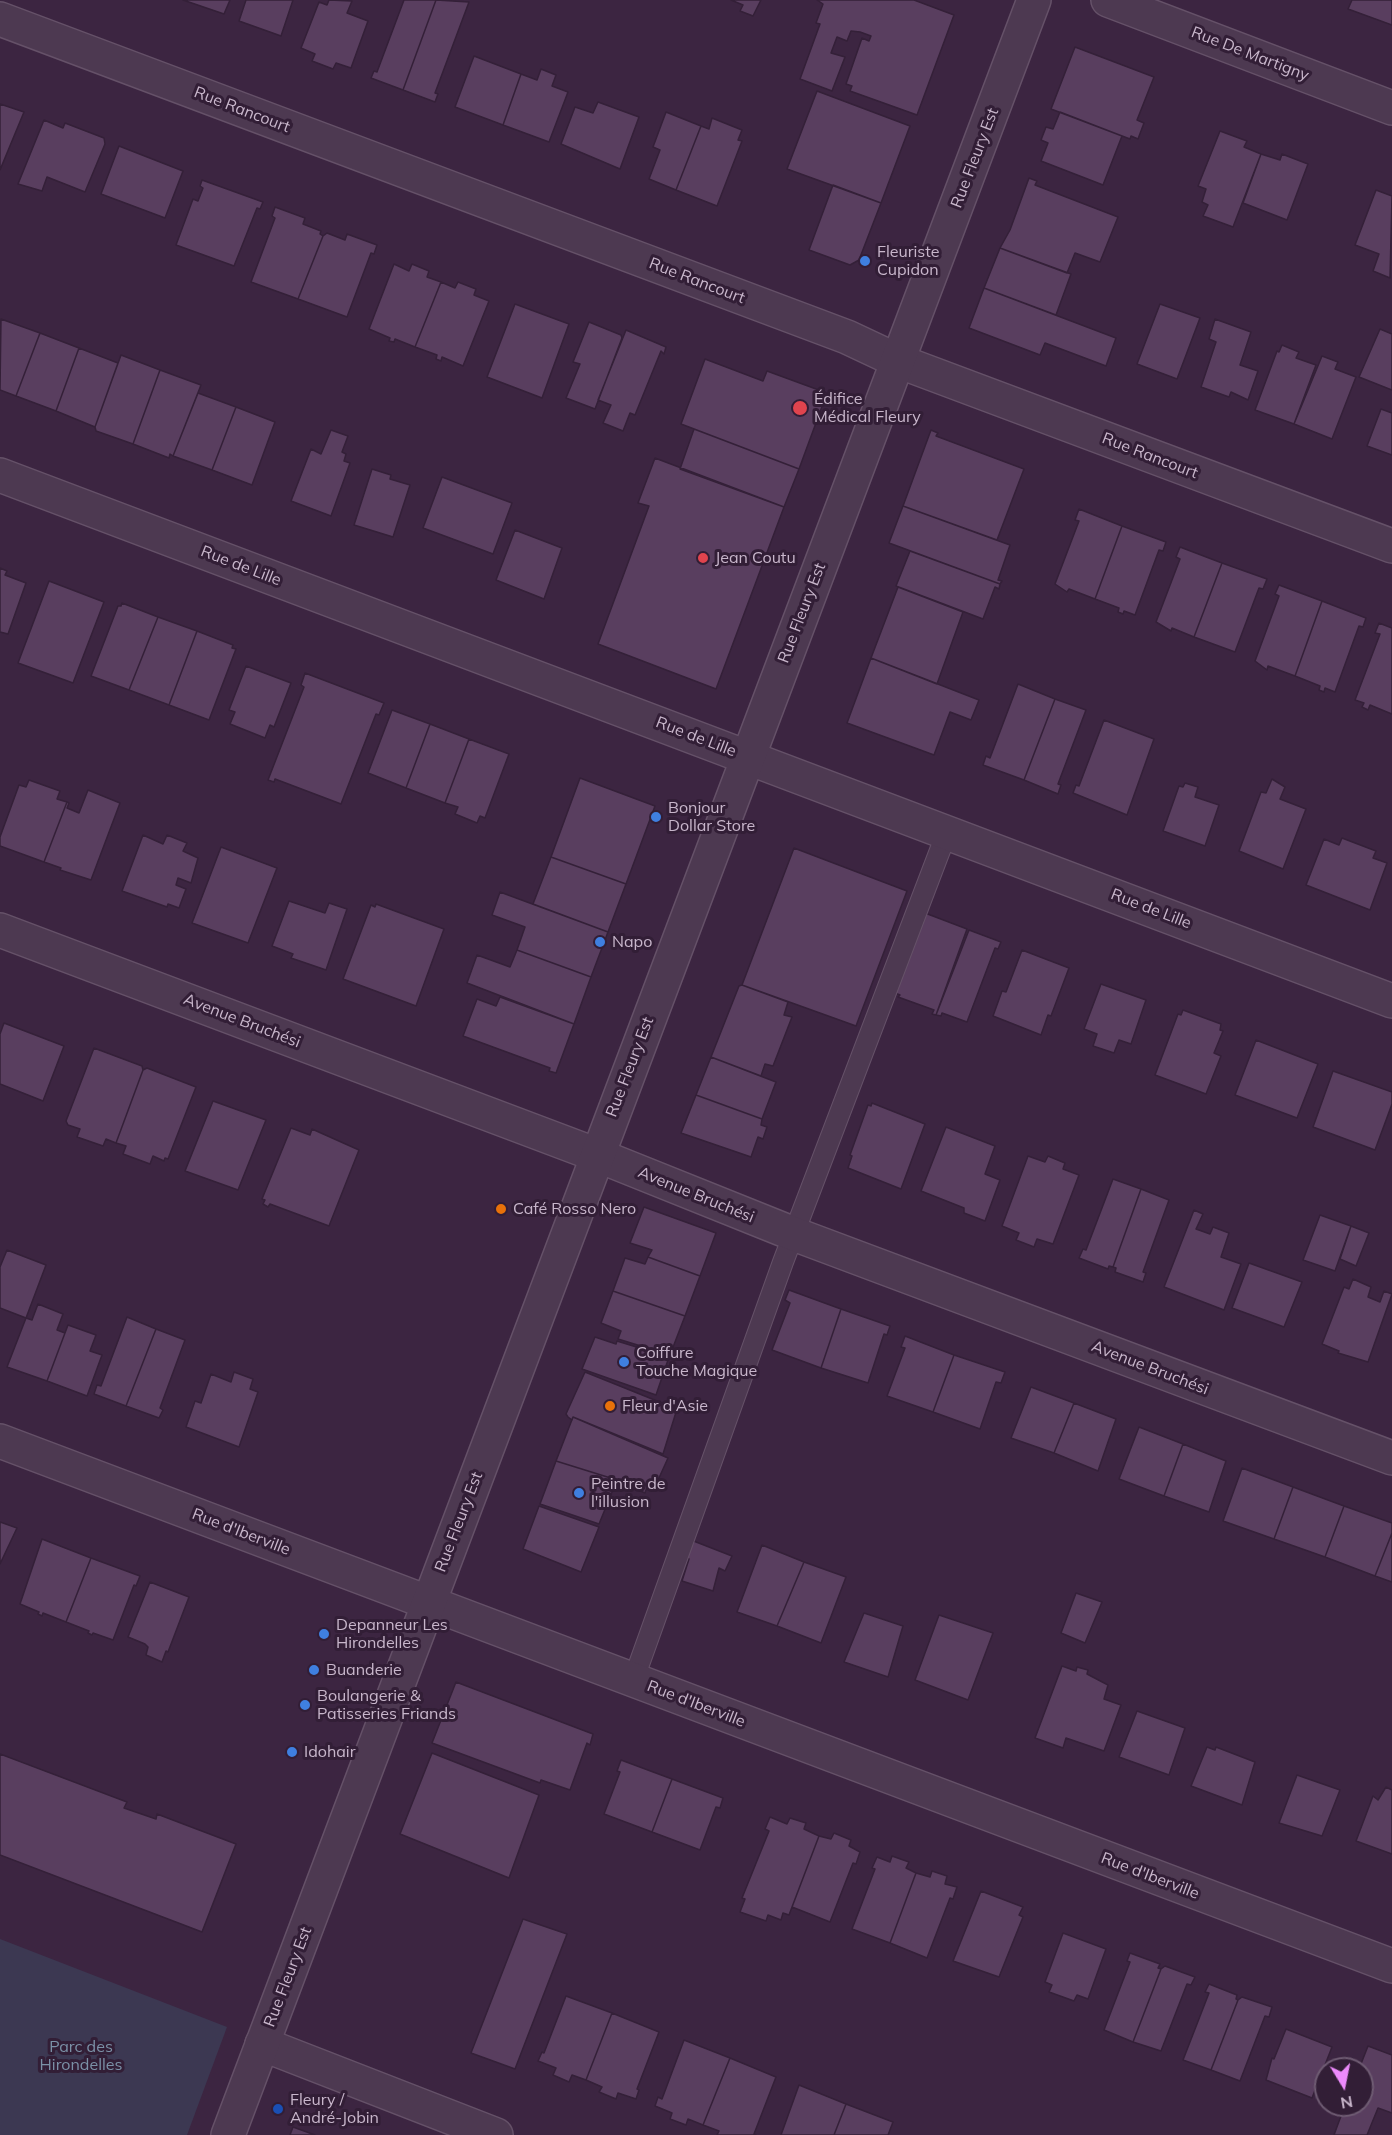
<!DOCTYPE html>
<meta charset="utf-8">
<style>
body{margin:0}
#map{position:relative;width:1392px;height:2135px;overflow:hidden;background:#3c2541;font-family:Mulish,sans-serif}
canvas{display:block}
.north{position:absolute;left:1314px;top:2057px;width:60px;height:60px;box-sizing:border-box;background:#321e36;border:2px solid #6e5b72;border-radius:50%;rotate:170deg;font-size:16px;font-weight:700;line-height:24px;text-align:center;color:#c8b6cb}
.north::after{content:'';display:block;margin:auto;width:21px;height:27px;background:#ec8afb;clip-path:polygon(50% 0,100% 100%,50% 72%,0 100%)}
</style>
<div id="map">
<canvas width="1392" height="2135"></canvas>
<div class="north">N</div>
</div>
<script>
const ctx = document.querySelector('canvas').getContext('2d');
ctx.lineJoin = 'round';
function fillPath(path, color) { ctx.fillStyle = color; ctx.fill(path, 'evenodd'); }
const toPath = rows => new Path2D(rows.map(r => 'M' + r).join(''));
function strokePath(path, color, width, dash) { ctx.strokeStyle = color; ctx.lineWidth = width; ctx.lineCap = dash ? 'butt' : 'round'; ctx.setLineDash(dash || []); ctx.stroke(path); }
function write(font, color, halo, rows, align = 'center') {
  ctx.font = font + ' Mulish,sans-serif'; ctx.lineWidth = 6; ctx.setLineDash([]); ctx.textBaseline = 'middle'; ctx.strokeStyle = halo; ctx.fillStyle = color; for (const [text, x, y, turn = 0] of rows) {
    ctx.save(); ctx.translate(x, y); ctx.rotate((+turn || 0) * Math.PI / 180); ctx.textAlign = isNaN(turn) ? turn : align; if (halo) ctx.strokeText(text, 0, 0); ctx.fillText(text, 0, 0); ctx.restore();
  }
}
const green = toPath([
 [0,1939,227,2027,187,2135,0,2135]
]);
const building = toPath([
 [183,0,230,0,224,14,183,0],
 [246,0,293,0,281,36,239,21,246,0],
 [329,0,352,1,347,13,368,21,351,68,336,63,333,69,312,61,315,54,301,48,319,2,327,5,329,0],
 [404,0,436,0,403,90,371,78,374,71,377,72,404,0],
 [436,0,469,2,435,93,438,94,435,102,403,90,436,0],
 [731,0,761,0,753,16,740,11,743,5,731,0],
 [817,0,914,0,954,15,917,115,850,91,852,86,846,84,862,38,869,41,871,36,860,32,851,31,847,41,837,37,831,53,845,57,832,91,800,79,820,24,816,23,823,4,817,0],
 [1352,0,1392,0,1392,25,1348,9,1352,0],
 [1075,47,1154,77,1137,120,1144,123,1138,139,1131,136,1130,139,1051,109,1075,47],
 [474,56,521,74,503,125,455,107,474,56],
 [541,69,556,75,552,86,568,92,549,142,503,125,521,74,537,80,541,69],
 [817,91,910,126,881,203,787,169,817,91],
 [598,102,639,117,620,169,561,144,575,107,593,113,598,102],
 [0,104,24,112,0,170,0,104],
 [666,112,701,126,676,190,649,179,660,150,653,147,666,112],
 [1060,112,1122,136,1103,185,1041,161,1048,143,1041,140,1046,127,1053,129,1060,112],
 [712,118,742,130,738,140,742,141,717,206,676,190,701,126,709,129,712,118],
 [44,120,63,128,65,123,104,138,105,144,85,192,47,177,42,191,18,184,44,120],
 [1220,131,1247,141,1244,147,1261,154,1233,227,1203,216,1208,205,1202,202,1206,189,1198,186,1220,131],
 [119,146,183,171,165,218,101,194,119,146],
 [1261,154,1280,160,1282,154,1308,164,1287,220,1243,203,1261,154],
 [1029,178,1037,181,1035,185,1118,217,1100,262,1075,253,1067,273,1000,248,1010,230,1029,178],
 [202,180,263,202,260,209,257,208,234,266,176,245,193,199,198,201,203,188,200,186,202,180],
 [833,185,881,203,859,260,850,265,809,250,833,185],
 [1376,190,1392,196,1390,278,1373,271,1379,254,1355,245,1376,190],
 [275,207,305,218,303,224,321,231,320,234,323,236,298,299,251,282,275,218,272,216,275,207],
 [327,233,345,240,347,234,377,245,374,254,371,253,347,317,298,299,323,236,327,233],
 [1000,248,1071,274,1056,315,984,288,1000,248],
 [394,264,409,271,412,264,429,271,427,277,441,282,415,347,395,339,394,342,389,341,390,338,369,329,394,264],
 [441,282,455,288,458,282,476,289,474,295,489,301,463,366,442,357,441,361,436,359,437,355,415,347,441,282],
 [984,288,1116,338,1106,366,1045,343,1040,355,969,328,984,288],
 [515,304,569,324,542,398,487,377,515,304],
 [1160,304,1200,318,1177,379,1137,364,1160,304],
 [1,319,40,333,16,396,0,390,1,319],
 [1215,319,1251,332,1240,365,1258,371,1248,400,1231,392,1229,397,1201,387,1216,342,1209,339,1215,319],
 [589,322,621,335,622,338,595,409,566,398,580,364,573,362,589,322],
 [1380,329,1392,334,1392,390,1359,377,1380,329],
 [626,330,666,347,664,354,661,351,635,415,630,413,623,431,603,423,611,405,598,400,626,330],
 [40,333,79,348,56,411,16,396,40,333],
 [1282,345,1299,352,1296,358,1316,365,1294,424,1255,410,1277,351,1279,352,1282,345],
 [79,348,118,363,95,427,56,411,79,348],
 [121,355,160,370,133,444,96,431,95,427,121,355],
 [1322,356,1338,362,1335,369,1356,377,1332,439,1294,424,1322,356],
 [705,359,763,381,767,371,827,393,799,469,681,424,705,359],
 [160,370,201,385,173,456,170,454,169,458,133,444,160,370],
 [198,393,236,407,212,470,173,456,198,393],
 [236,407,275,422,252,485,212,470,236,407],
 [1381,409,1392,413,1392,455,1367,446,1381,409],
 [694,429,799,469,784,507,680,469,694,429],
 [331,430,348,436,342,452,346,454,344,461,350,463,331,516,291,501,311,449,321,454,331,430],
 [931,430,938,433,936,436,1024,469,997,540,903,506,931,430],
 [655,458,784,507,716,689,598,644,649,506,638,503,655,458],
 [372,469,391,475,390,479,410,485,393,537,354,525,372,469],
 [442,477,512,503,493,554,423,528,442,477],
 [903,506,1010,545,998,580,1002,581,1000,584,889,543,903,506],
 [1079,509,1122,526,1095,599,1069,589,1067,592,1055,584,1079,521,1075,520,1079,509],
 [1122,526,1166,542,1163,551,1159,550,1135,615,1124,611,1123,614,1118,612,1119,608,1095,599,1122,526],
 [515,530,562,548,544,599,496,580,515,530],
 [1180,547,1222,563,1194,637,1172,628,1171,631,1156,622,1180,559,1176,557,1180,547],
 [910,551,1000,584,999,589,995,587,983,619,896,586,910,551],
 [1222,563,1267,579,1263,589,1259,588,1235,652,1194,637,1222,563],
 [0,568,7,571,5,575,26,583,8,634,0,632,0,568],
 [49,581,104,602,73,683,18,663,49,581],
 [1279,585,1322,601,1295,676,1268,666,1267,670,1255,661,1279,596,1275,594,1279,585],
 [898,587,963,612,937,684,871,658,898,587],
 [1322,601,1366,618,1363,627,1359,626,1335,692,1325,688,1324,692,1319,690,1320,686,1295,676,1322,601],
 [122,603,158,617,129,690,91,676,118,606,121,606,122,603],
 [158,617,197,631,169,705,129,690,158,617],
 [1379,623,1392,628,1392,714,1370,705,1368,710,1362,707,1364,703,1355,700,1380,634,1375,633,1379,623],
 [197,631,233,645,232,648,236,649,209,720,169,705,197,631],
 [871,658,979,700,971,720,950,712,934,755,847,723,871,658],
 [246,666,291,683,274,727,270,725,265,738,230,724,235,712,229,710,246,666],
 [305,673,384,703,379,715,376,714,341,804,275,779,274,782,268,780,304,687,301,685,305,673],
 [1018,684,1055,699,1024,780,983,765,986,756,990,758,1018,684],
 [1055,699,1086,710,1058,784,1061,785,1058,794,1024,780,1055,699],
 [392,710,430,724,406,788,368,773,392,710],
 [1104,720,1154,739,1127,815,1073,793,1076,785,1079,786,1104,720],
 [430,724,469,739,445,803,406,788,430,724],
 [469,739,509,754,485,818,480,816,477,823,455,814,458,807,445,803,469,739],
 [580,778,655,806,626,884,551,857,580,778],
 [1272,779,1285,787,1280,799,1306,809,1283,869,1239,851,1261,792,1266,793,1272,779],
 [29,780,60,791,57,799,67,802,44,862,0,846,0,837,19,785,26,787,29,780],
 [1185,783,1198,787,1195,797,1219,805,1205,846,1163,831,1179,786,1183,787,1185,783],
 [88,790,120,803,91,880,60,870,61,868,44,862,67,802,69,803,67,808,79,813,88,790],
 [143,835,163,844,167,835,187,843,183,851,198,858,191,883,178,878,176,885,186,889,179,908,168,904,167,907,122,891,143,835],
 [1342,838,1376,851,1373,858,1387,863,1370,910,1306,885,1324,839,1339,845,1342,838],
 [221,847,277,868,248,943,192,923,221,847],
 [794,848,907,891,856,1026,742,985,794,848],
 [551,857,626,884,608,932,533,904,551,857],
 [500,892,608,932,591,977,517,950,525,927,492,915,500,892],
 [289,901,325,913,329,903,347,909,326,970,291,958,293,954,272,946,289,901],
 [376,904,444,929,416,1006,343,979,371,905,375,907,376,904],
 [925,913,967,929,936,1015,932,1014,934,1010,898,997,900,995,895,993,925,913],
 [969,930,1001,942,998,949,995,948,967,1022,942,1013,941,1016,936,1015,969,930],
 [517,950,591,977,574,1024,467,983,477,955,510,967,517,950],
 [1022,950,1069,968,1051,1016,1048,1015,1041,1035,993,1016,1002,991,1006,992,1022,950],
 [1101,984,1146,1000,1131,1044,1119,1040,1114,1053,1093,1046,1097,1034,1084,1029,1101,984],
 [742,985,788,1002,784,1015,792,1017,773,1066,765,1064,761,1076,711,1057,739,986,742,985],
 [500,997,574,1024,556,1073,549,1071,550,1068,463,1036,477,999,496,1006,500,997],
 [1183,1010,1221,1024,1220,1030,1223,1031,1214,1053,1221,1056,1206,1094,1155,1075,1178,1014,1181,1015,1183,1010],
 [4,1023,64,1046,43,1101,0,1084,0,1034,4,1023],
 [1256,1040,1318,1064,1297,1118,1235,1095,1256,1040],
 [94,1048,142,1066,143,1070,116,1143,106,1139,103,1146,77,1137,80,1129,68,1125,66,1121,94,1048],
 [711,1057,776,1082,762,1119,696,1095,711,1057],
 [147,1068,196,1087,168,1159,165,1158,164,1161,153,1156,150,1164,123,1154,126,1146,116,1143,143,1070,147,1068],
 [1333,1071,1392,1092,1392,1104,1375,1150,1313,1127,1333,1071],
 [696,1095,762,1119,761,1125,767,1127,763,1139,758,1137,751,1157,681,1133,696,1095],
 [213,1101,266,1120,238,1190,185,1171,213,1101],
 [872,1103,925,1124,901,1189,848,1168,852,1156,850,1155,868,1105,871,1106,872,1103],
 [946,1127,995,1146,985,1174,1000,1180,985,1221,964,1213,964,1208,921,1191,946,1127],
 [291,1128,310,1135,312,1129,359,1150,329,1226,270,1204,268,1207,263,1204,265,1200,262,1199,291,1128],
 [1028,1156,1045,1162,1048,1156,1065,1163,1063,1169,1079,1175,1053,1244,1037,1239,1034,1247,1016,1240,1019,1233,1002,1226,1028,1156],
 [1113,1179,1141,1189,1113,1267,1109,1266,1108,1269,1079,1258,1083,1249,1086,1250,1113,1179],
 [1141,1189,1169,1200,1143,1272,1146,1273,1143,1282,1115,1272,1116,1268,1113,1267,1141,1189],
 [644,1207,716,1233,700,1276,648,1257,652,1250,630,1243,644,1207],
 [1194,1210,1203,1214,1196,1229,1210,1234,1213,1227,1229,1233,1221,1257,1241,1264,1224,1310,1164,1287,1194,1210],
 [1320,1215,1351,1226,1335,1271,1303,1260,1320,1215],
 [1351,1226,1369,1233,1356,1266,1340,1259,1351,1226],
 [7,1250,46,1265,26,1318,0,1308,0,1267,7,1250],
 [648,1257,700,1276,685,1316,613,1291,625,1258,645,1264,648,1257],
 [1249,1263,1302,1282,1284,1327,1232,1308,1249,1263],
 [1353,1279,1371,1287,1368,1297,1380,1302,1384,1291,1392,1294,1368,1362,1338,1353,1339,1351,1322,1344,1344,1287,1349,1289,1353,1279],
 [789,1290,841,1309,821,1368,772,1350,790,1303,785,1300,789,1290],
 [613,1291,685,1316,670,1355,618,1339,621,1331,601,1323,613,1291],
 [38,1304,63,1314,57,1330,65,1333,47,1381,7,1367,26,1318,32,1320,38,1304],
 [841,1309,890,1326,887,1335,884,1334,868,1383,821,1368,841,1309],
 [127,1317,156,1329,126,1406,94,1394,97,1385,101,1386,127,1317],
 [68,1325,96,1335,90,1351,102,1355,87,1396,47,1381,68,1325],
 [156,1329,185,1340,160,1408,163,1410,159,1418,126,1406,156,1329],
 [905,1336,954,1355,933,1412,887,1396,905,1348,901,1347,905,1336],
 [595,1337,616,1344,617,1341,669,1357,656,1395,582,1369,595,1337],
 [954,1355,1005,1372,1001,1383,996,1382,980,1429,933,1412,954,1355],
 [234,1372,253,1379,250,1389,258,1392,239,1447,186,1427,195,1401,201,1403,211,1374,231,1382,234,1372],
 [585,1372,677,1409,663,1454,573,1417,572,1420,568,1417,566,1414,585,1372],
 [1031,1387,1074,1403,1054,1453,1011,1438,1031,1387],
 [1074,1403,1116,1419,1098,1471,1054,1453,1074,1403],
 [573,1417,668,1458,654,1489,647,1487,645,1493,617,1480,556,1461,573,1417],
 [1139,1427,1183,1444,1164,1496,1119,1479,1139,1427],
 [1183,1444,1226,1461,1209,1512,1164,1496,1183,1444],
 [556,1461,617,1480,599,1524,540,1504,556,1461],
 [1242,1468,1293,1487,1274,1539,1223,1521,1242,1468],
 [1293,1487,1344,1506,1325,1557,1274,1539,1293,1487],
 [539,1506,599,1527,581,1572,523,1549,539,1506],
 [1344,1506,1392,1523,1392,1533,1375,1576,1325,1557,1344,1506],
 [0,1522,17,1528,0,1564,0,1522],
 [1392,1533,1392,1582,1375,1576,1392,1533],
 [42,1539,91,1558,66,1622,43,1613,42,1616,38,1614,39,1612,20,1604,42,1539],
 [691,1540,732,1556,725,1571,719,1568,713,1591,682,1581,689,1559,681,1555,691,1540],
 [762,1545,804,1562,777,1626,737,1612,762,1545],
 [91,1558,140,1576,136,1586,134,1585,113,1640,93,1633,92,1635,88,1633,89,1631,66,1622,91,1558],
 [804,1562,846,1577,821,1643,777,1626,804,1562],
 [150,1582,189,1597,168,1652,166,1651,162,1662,146,1655,148,1647,145,1644,128,1637,150,1582],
 [1076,1593,1102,1602,1085,1643,1061,1633,1076,1593],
 [864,1613,903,1626,888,1677,844,1662,864,1613],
 [939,1615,993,1633,968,1700,915,1680,939,1615],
 [1062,1666,1076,1671,1077,1667,1088,1670,1087,1674,1108,1685,1104,1699,1121,1705,1104,1751,1066,1738,1063,1748,1035,1738,1062,1666],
 [456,1682,593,1734,590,1745,587,1743,570,1790,541,1780,540,1783,432,1743,456,1682],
 [1137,1711,1185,1728,1169,1775,1119,1757,1137,1711],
 [1207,1747,1215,1750,1216,1747,1255,1762,1242,1805,1191,1786,1207,1747],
 [432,1753,539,1795,509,1878,400,1834,432,1753],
 [0,1754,127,1802,124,1808,156,1819,157,1814,236,1844,202,1932,0,1855,0,1754],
 [621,1760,672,1779,652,1832,604,1814,620,1772,617,1771,621,1760],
 [1297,1775,1340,1790,1322,1836,1279,1823,1297,1775],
 [672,1779,723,1798,720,1808,716,1807,700,1850,652,1832,672,1779],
 [1386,1787,1392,1790,1392,1854,1356,1841,1373,1796,1378,1800,1386,1787],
 [770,1817,787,1824,790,1818,806,1823,804,1829,819,1836,789,1915,783,1913,781,1920,768,1915,766,1921,740,1912,745,1899,742,1898,769,1831,765,1829,770,1817],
 [834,1833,851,1840,849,1846,860,1852,856,1864,853,1863,830,1922,792,1907,819,1836,831,1839,834,1833],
 [892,1856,909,1862,906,1868,916,1873,890,1943,852,1929,875,1869,872,1868,877,1857,890,1862,892,1856],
 [932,1871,947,1876,945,1884,957,1887,953,1899,950,1898,927,1958,890,1943,916,1873,930,1877,932,1871],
 [981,1891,1023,1907,1019,1915,1023,1917,999,1977,953,1961,981,1891],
 [523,1919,567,1934,515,2069,471,2053,523,1919],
 [1063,1933,1106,1949,1088,1999,1077,1995,1074,2001,1049,1992,1052,1985,1045,1982,1063,1933],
 [1130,1953,1160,1964,1158,1968,1161,1969,1133,2042,1104,2030,1130,1962,1127,1961,1130,1953],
 [1165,1966,1195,1977,1191,1985,1187,1984,1161,2051,1133,2042,1161,1969,1165,1966],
 [1209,1984,1237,1995,1236,1999,1238,2000,1211,2070,1183,2060,1209,1993,1205,1992,1209,1984],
 [566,1996,612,2013,586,2080,572,2075,569,2082,553,2075,556,2068,538,2061,542,2052,544,2053,566,1996],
 [1242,1997,1272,2007,1269,2017,1265,2016,1240,2081,1211,2070,1238,2000,1242,1997],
 [612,2013,659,2032,637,2089,639,2090,636,2099,618,2093,616,2099,599,2092,602,2087,586,2080,612,2013],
 [1286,2029,1332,2047,1312,2098,1266,2080,1272,2058,1274,2059,1286,2029],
 [684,2040,730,2058,703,2125,688,2119,686,2125,670,2119,672,2113,655,2106,658,2097,662,2099,684,2040],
 [1368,2046,1392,2055,1392,2113,1378,2108,1367,2135,1334,2135,1345,2105,1362,2105,1362,2069,1359,2069,1368,2046],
 [730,2058,776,2077,754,2134,756,2135,717,2135,719,2131,703,2125,730,2058],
 [799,2085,846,2104,834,2135,781,2135,799,2085],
 [846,2104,893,2122,888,2135,834,2135,846,2104],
 [293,2127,315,2135,290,2135,293,2127]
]);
const service = toPath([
 [633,1681,783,1262,947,832]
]);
const minor = toPath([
 [1108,0,1392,108],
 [0,19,847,337,898,361,1392,546],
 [0,475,1392,1001],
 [0,930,597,1155,794,1234,1392,1458],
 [0,1441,1392,1966],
 [262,2044,496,2135]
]);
const tertiary = toPath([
 [228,2135,1034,0]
]);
const markers = [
 [865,261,6,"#3f7fe0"],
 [800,408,8,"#e0444e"],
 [703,558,6,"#e0444e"],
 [656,817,6,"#3f7fe0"],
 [600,942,6,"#3f7fe0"],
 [501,1209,6,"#e8710a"],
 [624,1362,6,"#3f7fe0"],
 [610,1406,6,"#e8710a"],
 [579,1493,6,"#3f7fe0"],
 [324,1634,6,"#3f7fe0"],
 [314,1670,6,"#3f7fe0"],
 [305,1705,6,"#3f7fe0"],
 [292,1752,6,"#3f7fe0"],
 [278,2109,6,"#1a4fb4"]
];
const streetNames = [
 ["Rue De Martigny",1250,54,21],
 ["Rue Rancourt",242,110,21],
 ["Rue Fleury Est",975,158,-69],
 ["Rue Rancourt",697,281,21],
 ["Rue Rancourt",1150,456,21],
 ["Rue de Lille",241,566,21],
 ["Rue Fleury Est",802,613,-69],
 ["Rue de Lille",696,737,21],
 ["Rue de Lille",1151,909,21],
 ["Avenue Bruchési",242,1021,21],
 ["Rue Fleury Est",630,1067,-69],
 ["Avenue Bruchési",696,1195,22],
 ["Avenue Bruchési",1150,1368,21],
 ["Rue Fleury Est",459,1522,-69],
 ["Rue d'Iberville",241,1532,21],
 ["Rue d'Iberville",696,1704,21],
 ["Rue d'Iberville",1150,1876,21],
 ["Rue Fleury Est",288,1977,-69]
];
const poiNames = [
 ["Fleuriste",877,252],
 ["Cupidon",877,270],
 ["Édifice",814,399],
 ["Médical Fleury",814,417],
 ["Jean Coutu",715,558],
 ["Bonjour",668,808],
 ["Dollar Store",668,826],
 ["Napo",612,942],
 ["Café Rosso Nero",513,1209],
 ["Coiffure",636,1353],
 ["Touche Magique",636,1371],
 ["Fleur d'Asie",622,1406],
 ["Peintre de",591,1484],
 ["l'illusion",591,1502],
 ["Depanneur Les",336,1625],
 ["Hirondelles",336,1643],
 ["Buanderie",326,1670],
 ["Boulangerie &",317,1696],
 ["Patisseries Friands",317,1714],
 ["Idohair",304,1752],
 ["Fleury /",290,2100],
 ["André-Jobin",290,2118]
];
const parkNames = [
 ["Parc des",81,2047],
 ["Hirondelles",81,2065]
];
fillPath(green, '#3c3852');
fillPath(building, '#593e5f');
strokePath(building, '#342038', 1.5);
strokePath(service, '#655168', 22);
strokePath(minor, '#655168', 36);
strokePath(tertiary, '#655168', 36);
strokePath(service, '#4d3951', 20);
strokePath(minor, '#4d3951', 33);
strokePath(tertiary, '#4d3951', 33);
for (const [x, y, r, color] of markers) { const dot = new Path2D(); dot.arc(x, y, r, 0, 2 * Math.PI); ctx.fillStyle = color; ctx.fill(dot); strokePath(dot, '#321e36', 2); }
write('16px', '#c8b6cb', '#321e36', streetNames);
write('16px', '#c8b6cb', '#321e36', poiNames, 'left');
write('16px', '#7b91a7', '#321e36', parkNames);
</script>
